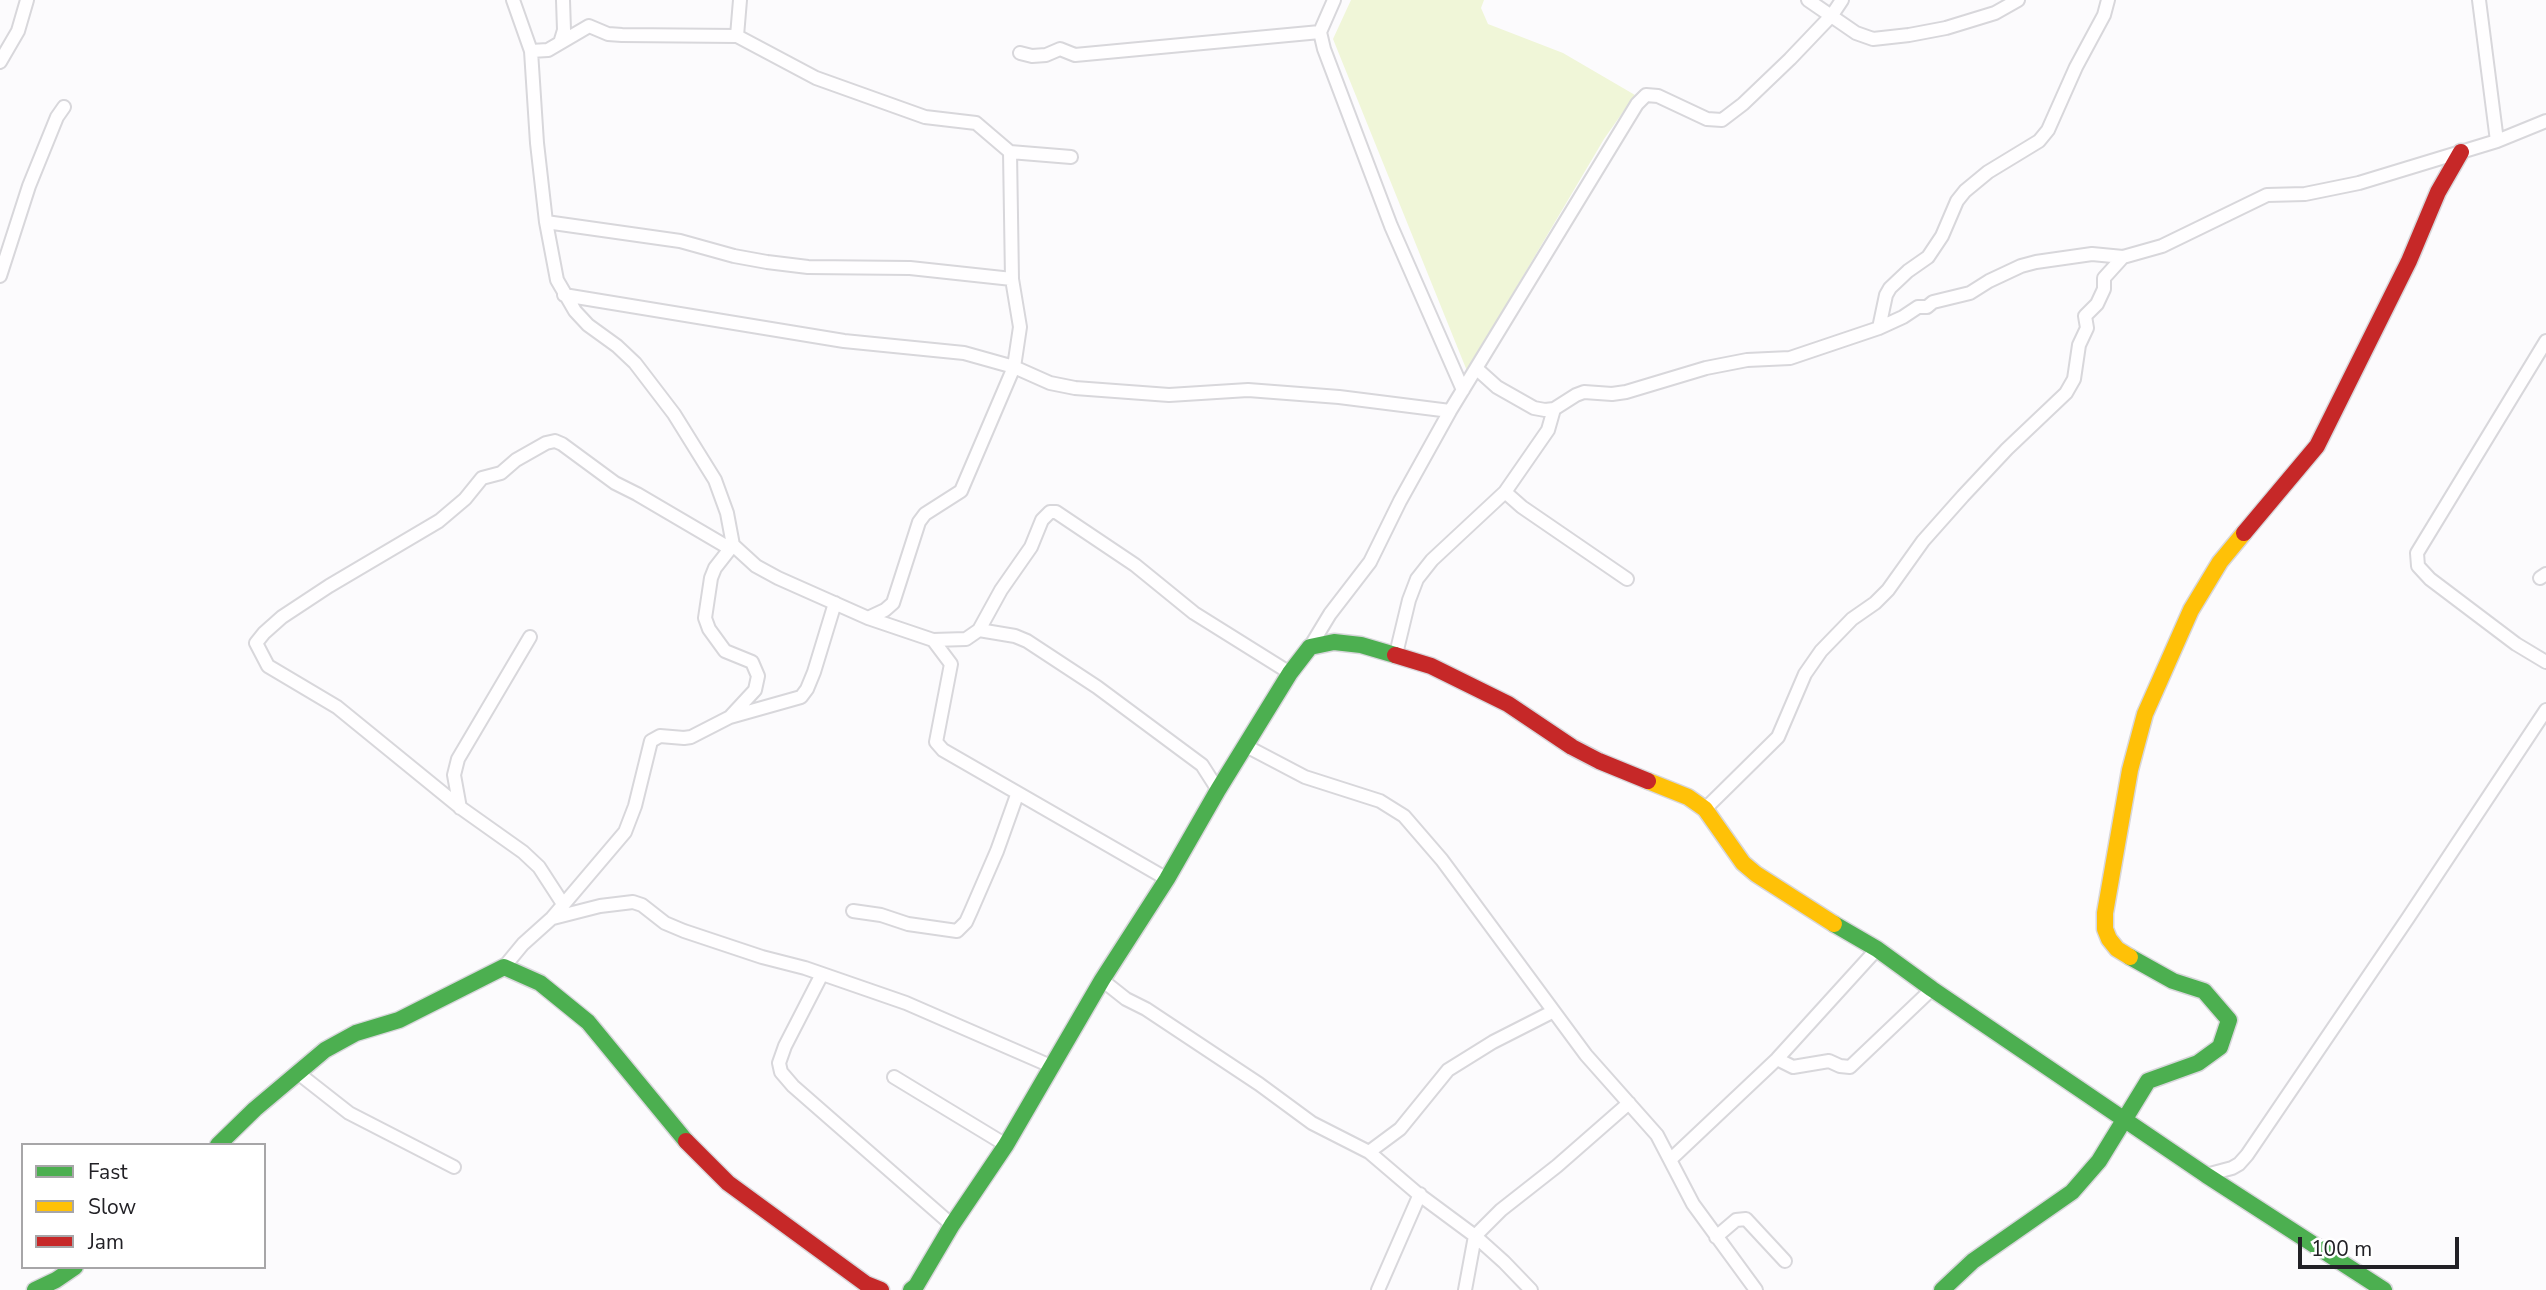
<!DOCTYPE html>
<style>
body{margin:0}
#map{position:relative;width:2546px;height:1290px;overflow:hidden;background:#fcfbfd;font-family:"Nunito Sans",sans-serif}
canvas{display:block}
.legend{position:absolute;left:21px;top:1143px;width:245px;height:126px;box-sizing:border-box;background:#fff;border:2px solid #a7a6a8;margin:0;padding:9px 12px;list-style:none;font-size:21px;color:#222126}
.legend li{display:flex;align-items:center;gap:14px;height:35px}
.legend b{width:35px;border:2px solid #a7a6a8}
.scale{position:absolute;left:2298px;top:1237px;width:161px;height:32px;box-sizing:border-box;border:4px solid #222126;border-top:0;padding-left:9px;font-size:21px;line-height:24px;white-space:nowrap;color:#222126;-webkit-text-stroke:5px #fff;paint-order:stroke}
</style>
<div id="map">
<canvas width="2546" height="1290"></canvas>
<ul class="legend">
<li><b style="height:9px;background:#4caf50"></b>Fast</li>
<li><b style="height:9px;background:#ffc107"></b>Slow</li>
<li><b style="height:9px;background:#c62828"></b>Jam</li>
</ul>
<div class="scale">100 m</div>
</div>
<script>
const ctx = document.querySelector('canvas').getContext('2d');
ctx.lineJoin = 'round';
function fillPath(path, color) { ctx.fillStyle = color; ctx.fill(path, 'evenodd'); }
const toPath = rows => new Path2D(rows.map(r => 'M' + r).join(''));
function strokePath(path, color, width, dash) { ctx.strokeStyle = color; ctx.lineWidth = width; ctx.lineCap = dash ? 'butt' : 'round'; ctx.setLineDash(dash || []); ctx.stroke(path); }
const green = toPath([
 [1351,0,1484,0,1481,8,1488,24,1563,53,1635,95,1604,139,1467,371,1333,39]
]);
const street = toPath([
 [513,0,531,51,537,143,546,222,557,280,575,311,588,325,617,346,635,363,674,414,715,480,727,513,733,545,756,566,778,578,868,618,933,640,951,664,936,742,943,750,1167,879],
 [1334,0,1320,32,1324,49,1391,226,1463,390],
 [1808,0,1856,33,1873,39,1909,35,1946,28,1995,13,2018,0],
 [2479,0,2497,141],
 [737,36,740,0],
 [560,43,564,30,563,0],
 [531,51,548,50,589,26,608,34,622,35,737,36,816,78,925,117,976,123,1010,152,1071,157],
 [1020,53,1032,56,1046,55,1060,49,1075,55,1320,32],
 [0,62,18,31,27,0],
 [546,222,680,241,734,256,767,262,808,267,910,268,1012,279],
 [0,276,29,186,57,117,64,107],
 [564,295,844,341,964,353,1014,367,1050,383,1075,388,1169,395,1248,390,1339,397,1450,411],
 [1879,328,1886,295,1890,288,1908,271,1928,257,1942,236,1957,201,1965,191,1988,172,2039,141,2048,130,2076,67,2104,15,2108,0],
 [2546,341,2417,553,2418,566,2430,579,2516,644,2546,662],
 [1477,369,1497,387,1534,408,1545,410,1554,409,1576,395,1584,392,1612,394,1626,392,1706,368,1747,360,1790,358,1879,328,1903,317,1918,307,1927,307,1933,302,1970,293,1989,281,2021,266,2036,262,2092,254,2123,257,2162,246,2267,195,2305,194,2359,183,2497,141,2546,121],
 [1505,492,1522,507,1627,579],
 [2540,578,2546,574],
 [868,618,885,610,893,603,919,522,925,514,961,491,1014,367,1020,327,1012,279,1010,152],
 [979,630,1015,636,1027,641,1097,687,1202,765,1218,790],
 [933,640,966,639,979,630,1001,590,1031,547,1042,520,1050,512,1056,512,1135,565,1194,613,1290,673],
 [1310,647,1330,614,1370,562,1400,501,1450,411,1637,104,1646,95,1658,96,1707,119,1722,120,1743,104,1790,59,1832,15,1842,0],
 [1396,654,1409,600,1417,579,1432,560,1505,492,1548,430,1554,409],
 [730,717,801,697,807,689,814,672,835,603],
 [1246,746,1305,777,1380,801,1404,816,1442,860,1586,1055,1657,1135,1693,1204,1756,1290],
 [460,808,454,775,458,759,530,637],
 [1705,809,1778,737,1805,674,1821,651,1852,619,1875,603,1888,590,1923,541,1963,496,2007,449,2066,393,2074,379,2079,345,2087,328,2085,316,2097,304,2104,289,2104,278,2123,257],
 [563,904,539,867,523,852,461,808,337,707,268,666,256,643,264,633,282,617,329,586,439,521,465,499,482,478,501,473,516,460,546,443,555,441,562,444,615,483,637,494,729,548],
 [853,911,881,915,908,924,957,931,966,922,971,911,997,851,1017,795],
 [553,918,600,906,633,902,642,905,665,923,684,931,762,957,805,968,906,1003,1053,1067],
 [504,967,523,944,552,918,625,832,635,806,651,741,660,736,684,738,691,737,730,717,755,690,758,676,752,662,725,651,709,629,705,618,711,578,715,568,733,545],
 [822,974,785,1046,779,1063,781,1072,793,1086,952,1225],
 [1102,980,1126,999,1146,1009,1259,1084,1312,1123,1369,1152,1417,1193,1475,1236,1504,1262,1531,1290],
 [1777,1059,1793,1067,1829,1061,1840,1066,1850,1067,1932,989],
 [298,1073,349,1113,454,1167],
 [894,1077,1006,1145],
 [1369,1152,1400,1129,1448,1070,1493,1042,1552,1012],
 [1670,1160,1777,1059,1877,949],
 [2206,1175,2232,1168,2239,1164,2247,1155,2408,918,2546,710],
 [1716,1237,1736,1220,1746,1219,1785,1261],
 [1378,1290,1420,1194],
 [1465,1290,1475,1236,1501,1210,1557,1166,1629,1103]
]);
const fast = toPath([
 [1834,924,1877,949,1932,989,2206,1175,2384,1290],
 [218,1145,255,1109,325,1050,356,1033,399,1020,504,967,540,983,588,1022,686,1141],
 [35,1290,56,1280,75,1267],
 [911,1290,916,1286,952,1225,1006,1145,1102,980,1167,879,1218,790,1290,673,1310,647,1334,642,1361,645,1395,655],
 [1942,1290,1973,1261,2072,1192,2099,1161,2148,1081,2198,1063,2220,1047,2229,1020,2204,991,2173,981,2130,957]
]);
const slow = toPath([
 [1648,781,1688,797,1705,809,1743,863,1756,874,1834,924],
 [2130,957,2117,949,2109,939,2105,929,2105,913,2130,770,2145,714,2191,610,2220,562,2244,533]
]);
const jam = toPath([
 [2244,533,2317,446,2409,261,2438,192,2461,152],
 [1395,655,1431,666,1508,704,1572,747,1599,761,1648,781],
 [686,1141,728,1183,866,1284,881,1290]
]);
fillPath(green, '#f0f6d8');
strokePath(street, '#d8d7db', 16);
strokePath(fast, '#d8d7db', 19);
strokePath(slow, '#d8d7db', 19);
strokePath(jam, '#d8d7db', 19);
strokePath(street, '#fffeff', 12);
strokePath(fast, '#4caf50', 16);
strokePath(slow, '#ffc107', 16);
strokePath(jam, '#c62828', 16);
</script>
